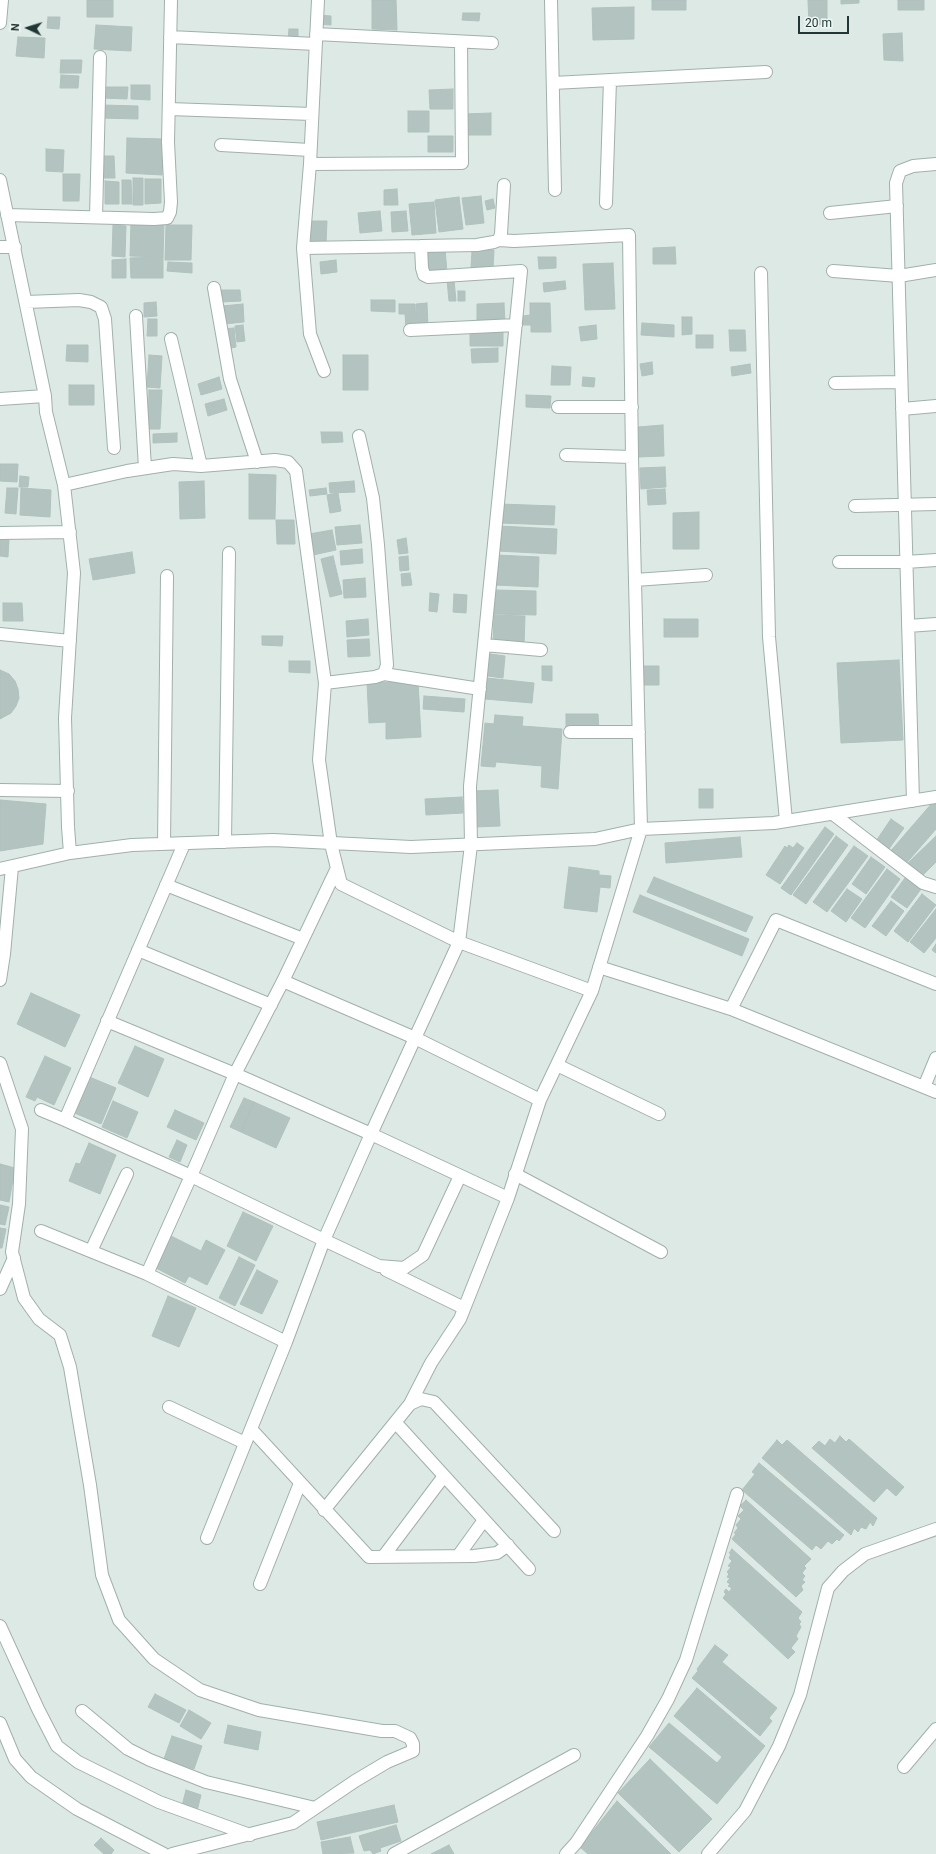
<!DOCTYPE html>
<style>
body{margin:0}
#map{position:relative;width:936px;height:1854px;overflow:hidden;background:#dde9e5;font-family:Roboto,sans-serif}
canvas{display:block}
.north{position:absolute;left:8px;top:8px;width:40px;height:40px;-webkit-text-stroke:3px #eef6f3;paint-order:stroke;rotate:274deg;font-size:11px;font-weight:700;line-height:16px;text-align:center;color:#203734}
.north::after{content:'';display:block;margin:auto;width:14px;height:18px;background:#203734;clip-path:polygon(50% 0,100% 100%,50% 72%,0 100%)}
.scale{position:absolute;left:798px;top:16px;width:51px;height:18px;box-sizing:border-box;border:2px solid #203734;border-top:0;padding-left:5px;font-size:12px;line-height:14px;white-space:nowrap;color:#203734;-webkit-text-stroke:3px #eef6f3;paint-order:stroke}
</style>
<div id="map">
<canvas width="936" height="1854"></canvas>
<div class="north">N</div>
<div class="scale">20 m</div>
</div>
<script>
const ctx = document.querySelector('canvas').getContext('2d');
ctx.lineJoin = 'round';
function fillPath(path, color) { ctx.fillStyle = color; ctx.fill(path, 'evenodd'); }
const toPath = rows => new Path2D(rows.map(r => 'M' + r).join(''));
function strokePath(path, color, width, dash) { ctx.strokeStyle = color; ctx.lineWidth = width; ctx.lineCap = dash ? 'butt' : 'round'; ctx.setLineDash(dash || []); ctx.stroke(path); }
const building = toPath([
 [87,0,113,0,113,17,87,17,87,0],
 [372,0,396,0,397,30,372,29,372,0],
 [652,0,686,0,686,10,652,10,652,0],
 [808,0,827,0,827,24,809,25,808,0],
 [841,0,859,0,859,3,841,4,841,0],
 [898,0,924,0,924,10,898,10,898,0],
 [634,7,634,39,593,40,592,8,634,7],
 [463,13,480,13,479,21,462,20,463,13],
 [317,15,331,16,331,25,317,24,317,15],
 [48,17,60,17,59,29,47,28,48,17],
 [96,25,132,27,131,51,94,49,96,25],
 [289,29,298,29,298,43,288,42,289,29],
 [902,33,903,61,884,60,883,34,902,33],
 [18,37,45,38,44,58,16,56,18,37],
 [61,60,82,60,81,73,60,73,61,60],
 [61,75,79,76,78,88,60,88,61,75],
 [131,85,150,85,150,100,131,99,131,85],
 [103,87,128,87,127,99,103,98,103,87],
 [453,89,453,109,430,109,429,90,453,89],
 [102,105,138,106,138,119,102,118,102,105],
 [408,111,429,111,429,132,408,132,408,111],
 [491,113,491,135,465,135,465,114,491,113],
 [428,136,453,136,453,152,428,152,428,136],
 [127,138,164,139,162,175,126,173,127,138],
 [46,149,64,150,63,172,46,171,46,149],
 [102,156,114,156,115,178,102,178,102,156],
 [63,174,80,174,79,201,63,201,63,174],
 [133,178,143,178,143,205,133,205,133,178],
 [145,179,161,179,161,203,145,204,145,179],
 [122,180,131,180,132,204,122,204,122,180],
 [105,181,119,182,119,204,105,204,105,181],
 [397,189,398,205,384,205,384,190,397,189],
 [481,196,484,223,466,225,462,198,481,196],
 [459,197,463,229,439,232,435,200,459,197],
 [493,199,495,208,487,210,485,201,493,199],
 [434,202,436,233,412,235,409,204,434,202],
 [380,211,382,231,360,233,358,213,380,211],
 [406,211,408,231,392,232,391,212,406,211],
 [311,221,327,221,326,243,311,243,311,221],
 [131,222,164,222,163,257,130,256,131,222],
 [113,225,126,226,125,257,112,256,113,225],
 [166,225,192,225,191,260,165,260,166,225],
 [675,247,676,264,653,264,653,248,675,247],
 [445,248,447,273,429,275,426,249,445,248],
 [472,250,494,250,493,269,471,268,472,250],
 [163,257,163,278,131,278,130,258,163,257],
 [538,257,556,257,556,268,539,269,538,257],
 [126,259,126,278,112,278,112,260,126,259],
 [336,260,337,272,321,274,320,262,336,260],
 [168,262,192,263,192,273,167,271,168,262],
 [613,263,615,309,585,310,583,264,613,263],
 [447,280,454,280,456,301,449,301,447,280],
 [565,281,566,289,544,292,543,283,565,281],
 [221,290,240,290,241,301,221,302,221,290],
 [458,291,465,291,465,301,458,301,458,291],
 [371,300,395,300,395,312,371,311,371,300],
 [156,302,157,316,144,317,144,303,156,302],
 [427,303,428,328,417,329,416,304,427,303],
 [504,303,505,323,477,324,477,304,504,303],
 [530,303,550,303,551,332,531,332,531,325,523,325,523,316,530,315,530,303],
 [243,304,244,322,224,324,222,306,243,304],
 [399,304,415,304,416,328,406,328,405,314,399,314,399,304],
 [682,317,692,317,692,334,682,335,682,317],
 [148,319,157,319,157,336,147,336,148,319],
 [642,323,674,325,674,337,641,335,642,323],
 [243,325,245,341,237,342,235,326,243,325],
 [596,325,597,339,581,341,579,327,596,325],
 [234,328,236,347,226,349,223,329,234,328],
 [470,329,503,329,503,346,470,346,470,329],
 [729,330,745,330,746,351,730,351,729,330],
 [696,335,713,335,713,348,696,348,696,335],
 [67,345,88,345,88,362,66,361,67,345],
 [498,348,498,362,472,363,471,349,498,348],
 [149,355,162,356,160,388,147,387,149,355],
 [343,355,368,355,368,390,343,390,343,355],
 [652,362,653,374,642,376,640,364,652,362],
 [750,364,751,373,732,376,731,367,750,364],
 [552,366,571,367,570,385,551,385,552,366],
 [219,377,222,389,201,395,198,384,219,377],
 [583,377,595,378,594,387,582,386,583,377],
 [69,385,94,385,94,405,69,405,69,385],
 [149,390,162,390,160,429,148,429,149,390],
 [526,395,551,396,550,408,526,407,526,395],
 [224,399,227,410,208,416,205,404,224,399],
 [663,425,664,456,639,457,638,427,663,425],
 [321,432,342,432,343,442,322,443,321,432],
 [177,433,177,442,153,443,153,434,177,433],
 [0,464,18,464,17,482,0,481,0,464],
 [665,467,666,487,641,489,640,468,665,467],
 [249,474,276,475,275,519,249,519,249,474],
 [20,476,29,477,28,487,19,487,20,476],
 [204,481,205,518,180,519,179,482,204,481],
 [354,481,355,492,330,493,329,483,354,481],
 [7,488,18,488,16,514,5,513,7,488],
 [21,488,51,490,50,517,20,515,21,488],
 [326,488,327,494,310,496,309,490,326,488],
 [665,489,666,504,648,505,647,490,665,489],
 [338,493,341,511,330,513,327,495,338,493],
 [500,504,555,506,554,525,500,523,500,504],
 [699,512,699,549,673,549,673,513,699,512],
 [276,520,294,520,295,544,277,544,276,520],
 [360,525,362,543,337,545,335,527,360,525],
 [499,526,557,529,556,554,497,551,499,526],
 [332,530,336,550,313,555,309,534,332,530],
 [406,538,408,553,399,554,397,540,406,538],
 [0,539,9,539,8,557,0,556,0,539],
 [362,549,363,563,341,565,340,551,362,549],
 [132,552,135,573,93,580,89,559,132,552],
 [496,555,539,557,538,587,495,585,496,555],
 [333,556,342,594,330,597,321,559,333,556],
 [408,556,409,570,400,571,399,557,408,556],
 [410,573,412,585,402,586,401,574,410,573],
 [365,578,366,597,344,598,343,580,365,578],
 [495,590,536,591,536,615,494,614,495,590],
 [430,593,439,594,437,612,429,611,430,593],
 [454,594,467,595,466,613,453,612,454,594],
 [3,603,22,603,23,621,3,621,3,603],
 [494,615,525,616,524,645,493,644,494,615],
 [368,619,369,635,347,637,346,621,368,619],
 [664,619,698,619,698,637,664,637,664,619],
 [262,636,283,636,282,646,262,645,262,636],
 [369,639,370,656,348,657,347,640,369,639],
 [490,654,505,656,503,678,488,676,490,654],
 [899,660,903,740,841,743,837,663,899,660],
 [289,661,310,661,310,673,289,672,289,661],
 [542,666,552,666,552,681,542,680,542,666],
 [642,666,659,666,659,685,642,685,642,666],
 [0,670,9,674,15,681,18,689,19,698,16,706,11,713,0,719,0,670],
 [487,678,534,683,532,703,485,699,487,678],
 [418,681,421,737,386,739,386,722,369,723,367,683,418,681],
 [424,696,465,699,464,712,423,709,424,696],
 [566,714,598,714,599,730,566,731,566,714],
 [495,715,523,717,522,726,562,729,558,789,541,787,542,766,496,762,495,767,481,766,485,723,494,724,495,715],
 [699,789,713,789,713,808,699,808,699,789],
 [498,790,500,826,475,827,473,791,498,790],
 [462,797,463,813,426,815,425,799,462,797],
 [0,800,46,804,43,844,0,851,0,800],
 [933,802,936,805,936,829,903,867,888,854,933,802],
 [891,819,904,828,886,853,874,844,891,819],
 [825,827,834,834,791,895,781,888,825,827],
 [836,836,848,845,806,904,793,895,836,836],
 [936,836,936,862,920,878,907,864,936,836],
 [740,837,742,857,666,863,665,843,740,837],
 [797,843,804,848,780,884,766,875,785,846,787,848,789,845,793,848,797,843],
 [854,846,868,856,827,912,813,902,854,846],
 [871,857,885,867,866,894,852,884,871,857],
 [569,867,599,871,599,875,611,876,610,888,600,887,597,912,564,908,569,867],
 [887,869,900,879,865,928,851,918,887,869],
 [654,877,753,917,746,932,647,892,654,877],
 [905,878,921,889,907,908,891,897,905,878],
 [847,889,862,899,846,922,831,911,847,889],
 [922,894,936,905,908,942,894,931,922,894],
 [640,895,749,939,742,956,633,912,640,895],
 [891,901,904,911,886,936,872,926,891,901],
 [936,909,936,938,924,953,910,942,936,909],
 [936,944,936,953,932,950,936,944],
 [31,993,80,1015,65,1047,17,1024,31,993],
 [135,1046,164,1059,148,1097,118,1083,135,1046],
 [45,1056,71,1068,54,1105,37,1097,35,1101,26,1097,45,1056],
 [87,1076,116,1088,101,1124,72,1112,87,1076],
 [244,1098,254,1102,241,1132,230,1127,244,1098],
 [113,1101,138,1112,127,1138,102,1127,113,1101],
 [254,1102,290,1118,276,1148,241,1132,254,1102],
 [175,1110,204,1123,196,1140,167,1127,175,1110],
 [177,1140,187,1145,180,1162,169,1157,177,1140],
 [89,1143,116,1155,100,1194,69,1181,76,1163,80,1164,89,1143],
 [0,1164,15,1168,9,1202,0,1200,0,1164],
 [0,1205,9,1207,5,1225,0,1224,0,1205],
 [243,1212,273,1226,256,1261,227,1246,243,1212],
 [0,1228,6,1229,2,1248,0,1248,0,1228],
 [167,1234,201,1251,206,1240,225,1250,207,1285,189,1276,185,1283,152,1266,167,1234],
 [239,1257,255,1265,235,1306,219,1298,239,1257],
 [257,1270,278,1281,262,1314,240,1304,257,1270],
 [168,1296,196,1308,179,1347,152,1336,168,1296],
 [840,1436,846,1442,849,1439,904,1487,896,1496,887,1488,874,1502,812,1448,819,1441,825,1446,830,1439,835,1443,840,1436],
 [777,1440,782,1445,787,1440,877,1518,873,1526,870,1522,866,1529,861,1527,858,1532,854,1528,851,1535,762,1458,777,1440],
 [759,1463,844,1535,839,1541,837,1539,832,1544,828,1541,821,1549,816,1545,812,1550,742,1490,755,1474,752,1472,759,1463],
 [746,1500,811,1559,804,1566,806,1568,802,1573,805,1576,802,1580,805,1582,801,1586,803,1590,796,1597,732,1539,736,1534,734,1533,738,1528,736,1525,741,1519,738,1516,744,1510,740,1506,746,1500],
 [732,1549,802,1612,798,1618,801,1622,799,1624,801,1627,796,1636,798,1639,791,1648,795,1652,788,1659,723,1598,726,1594,724,1592,726,1589,729,1592,732,1588,728,1586,730,1584,727,1582,730,1578,727,1577,729,1574,727,1572,731,1567,728,1566,732,1561,729,1558,731,1554,729,1553,732,1549],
 [715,1645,728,1655,722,1662,777,1708,769,1718,772,1721,760,1736,692,1678,698,1671,697,1669,715,1645],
 [697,1688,765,1746,717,1804,649,1747,669,1723,717,1763,722,1757,674,1716,697,1688],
 [155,1694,186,1710,179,1723,148,1707,155,1694],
 [189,1710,211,1723,201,1739,180,1726,189,1710],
 [228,1725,261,1732,258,1750,224,1743,228,1725],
 [172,1736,202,1746,194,1769,164,1759,172,1736],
 [650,1759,712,1819,679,1852,618,1793,650,1759],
 [186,1790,201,1795,197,1811,182,1806,186,1790],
 [617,1801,671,1854,588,1854,580,1847,617,1801],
 [394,1805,398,1822,321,1840,317,1822,394,1805],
 [396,1825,401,1841,380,1848,381,1851,373,1854,370,1850,364,1851,359,1836,396,1825],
 [350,1837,354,1853,323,1854,321,1842,350,1837],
 [101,1838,114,1850,111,1854,104,1854,94,1845,101,1838],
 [449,1845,454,1854,431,1854,449,1845]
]);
const street = toPath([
 [318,0,310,164,303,248,310,334,324,371],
 [551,0,555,190],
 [0,23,2,0],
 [316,34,492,43],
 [170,37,316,44],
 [553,83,766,72],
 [169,109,312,114],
 [221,145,310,150],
 [310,164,462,163,461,42],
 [0,180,45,396,46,412,64,485,74,573,65,718,68,827,70,853,0,869],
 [606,203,610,80],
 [830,213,897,206],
 [7,215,154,219,167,218,170,212,171,202,168,142,171,0],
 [96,217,100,57],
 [421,246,422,268,424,275,428,277,521,271,470,786,471,845,459,942,371,1134,508,1198,540,1100,592,991],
 [0,247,15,247],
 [303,248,421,246,477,245,494,242,499,240,501,234,504,185],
 [833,271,899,276,936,270],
 [761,273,769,637,786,821],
 [214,288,230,379,257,462],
 [26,302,79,300,91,302,101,307,105,319,114,448],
 [136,316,145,468],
 [410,330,516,325],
 [171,339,201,466],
 [835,383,901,382],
 [0,399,45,396],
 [558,407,632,407],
 [902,409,936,406],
 [566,455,632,457],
 [64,485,127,471,173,464,201,466,275,460,288,462,296,471,325,683,319,760,331,844,341,884,459,942,592,991,641,829,632,457,629,235,514,241,499,240],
 [855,506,936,504],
 [0,533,70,532],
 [839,562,906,562,936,560],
 [635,580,706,575],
 [908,626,936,624],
 [0,634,70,641],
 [484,645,541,650],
 [384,674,480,689],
 [325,683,375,677,384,674,387,665,378,545,373,498,359,436],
 [570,732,639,732],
 [0,790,68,791],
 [913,801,896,183,900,171,913,166,936,164],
 [833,814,923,883,936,887],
 [225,842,229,553],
 [164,844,167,576],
 [184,844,65,1120,191,1176,147,1274,286,1342,324,1240,379,1266,404,1268,423,1255,460,1176],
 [70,853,132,845,273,840,411,847,595,839,641,829,774,823,936,797],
 [166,885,303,939],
 [138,950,271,1005],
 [599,967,731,1009,936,1092],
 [0,980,4,954,12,867],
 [283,981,415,1038,540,1100],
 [731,1009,776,920,936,984],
 [107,1021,235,1074,283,981,337,868],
 [0,1063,22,1129,19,1204,12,1252,24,1298,39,1319,60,1335,70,1367,90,1485,102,1575,119,1620,154,1659,200,1690,259,1710,382,1731,395,1731,410,1738,413,1744,413,1751,387,1762,355,1781,293,1823,172,1854],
 [557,1065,659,1114],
 [235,1074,371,1134,324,1240,191,1176,235,1074],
 [924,1087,936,1058],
 [41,1110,65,1120],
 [515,1174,661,1252],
 [41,1231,147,1274],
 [91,1251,127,1174],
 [386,1270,464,1308],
 [0,1289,14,1258],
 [410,1404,431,1363,460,1319,508,1198],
 [169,1407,245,1443],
 [396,1423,529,1569],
 [251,1429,369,1557,474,1556,497,1553,508,1545],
 [324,1510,410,1404,421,1399,434,1402,554,1531],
 [207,1538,286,1342],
 [458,1556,484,1520],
 [383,1557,444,1476],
 [260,1584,300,1483],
 [0,1626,38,1709,57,1746,78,1762,159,1802,250,1835],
 [82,1711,128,1749,150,1760,206,1782,315,1808],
 [0,1723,15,1759,31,1777,77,1809,164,1854],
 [904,1767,936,1729],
 [394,1854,574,1755],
 [566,1854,576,1843,647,1736,668,1699,686,1660,737,1494],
 [708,1854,745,1811,779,1746,800,1695,828,1588,843,1571,865,1554,936,1529]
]);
fillPath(building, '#b3c3bf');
strokePath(building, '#b0c2bd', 1);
strokePath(street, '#a1b0ac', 14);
strokePath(street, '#fff', 12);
</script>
